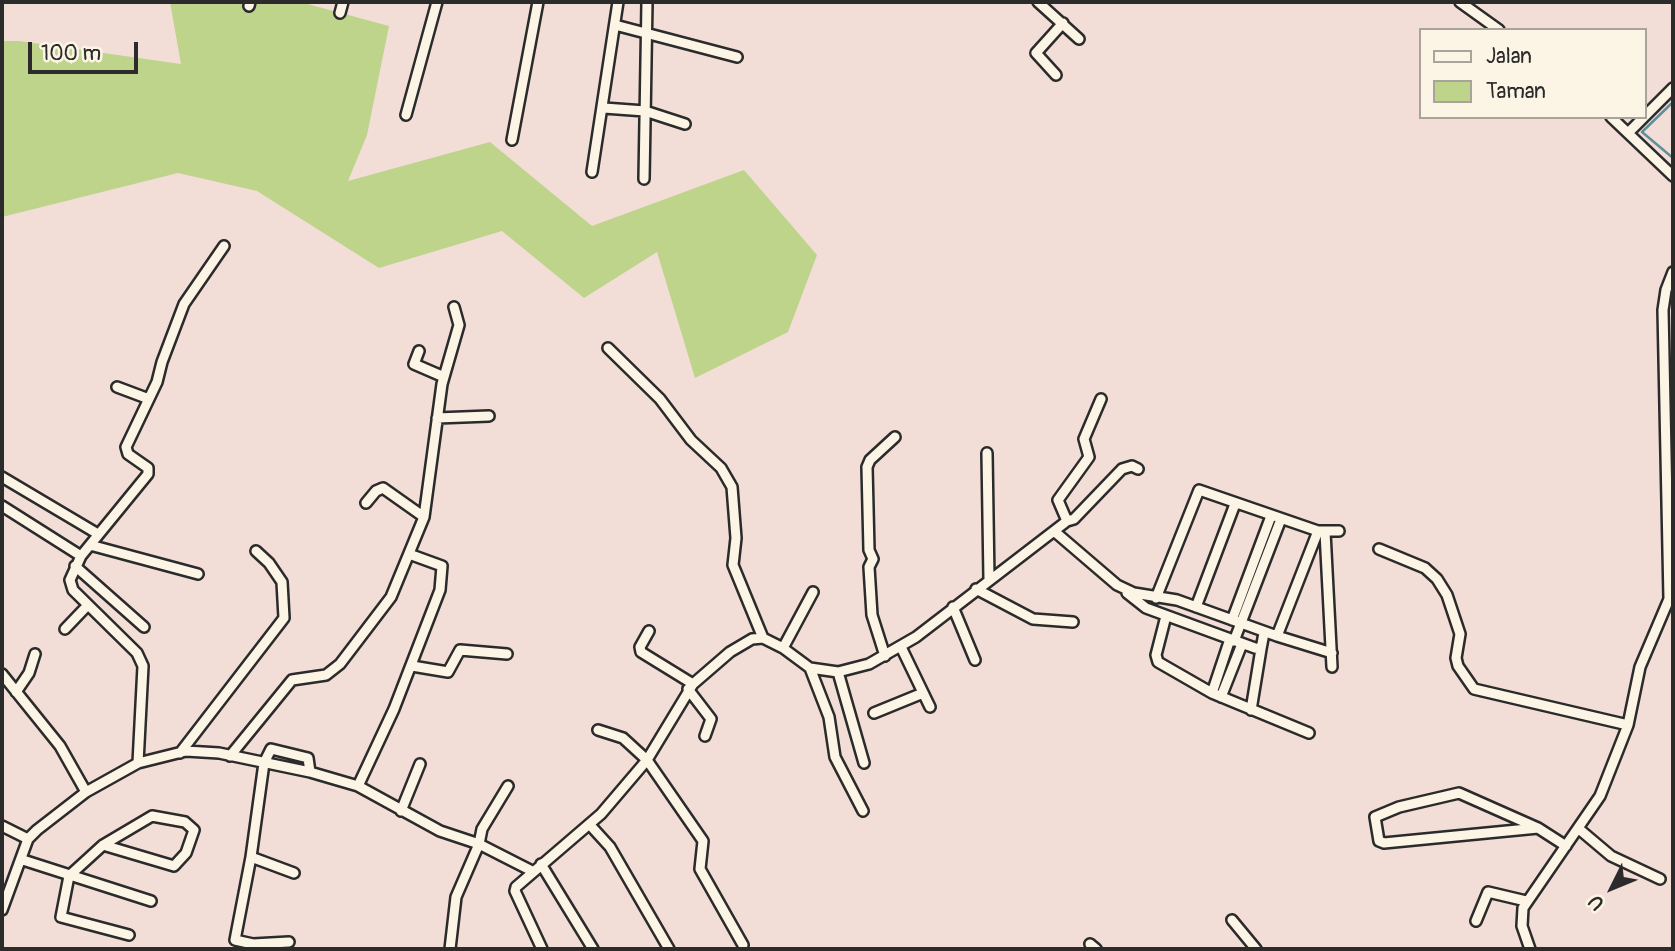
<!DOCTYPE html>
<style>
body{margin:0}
#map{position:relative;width:1675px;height:951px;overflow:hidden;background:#f3ddd7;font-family:Pangolin,sans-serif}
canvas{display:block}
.frame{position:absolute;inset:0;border:4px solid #2b2b2b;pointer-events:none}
.legend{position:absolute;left:1419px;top:28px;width:228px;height:91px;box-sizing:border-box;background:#fcf5e5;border:2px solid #a8a49b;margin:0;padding:9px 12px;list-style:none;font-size:21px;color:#2b2b2b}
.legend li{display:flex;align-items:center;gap:14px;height:35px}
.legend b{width:35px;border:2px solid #a8a49b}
.north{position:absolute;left:1577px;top:853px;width:70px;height:70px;-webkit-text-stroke:5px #fcf5e5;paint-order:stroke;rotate:227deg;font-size:19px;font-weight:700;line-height:28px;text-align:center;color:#2b2b2b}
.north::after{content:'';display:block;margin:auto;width:24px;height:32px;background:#2b2b2b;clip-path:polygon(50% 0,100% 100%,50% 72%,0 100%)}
.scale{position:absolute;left:28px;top:42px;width:110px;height:32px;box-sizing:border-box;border:4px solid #2b2b2b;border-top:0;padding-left:9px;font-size:21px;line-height:24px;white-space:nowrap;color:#2b2b2b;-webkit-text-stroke:5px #fcf5e5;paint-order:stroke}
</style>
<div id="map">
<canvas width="1675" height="951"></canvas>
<div class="frame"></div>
<ul class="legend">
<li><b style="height:9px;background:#fcf5e5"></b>Jalan</li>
<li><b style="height:19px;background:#bdd48a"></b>Taman</li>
</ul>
<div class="north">U</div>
<div class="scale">100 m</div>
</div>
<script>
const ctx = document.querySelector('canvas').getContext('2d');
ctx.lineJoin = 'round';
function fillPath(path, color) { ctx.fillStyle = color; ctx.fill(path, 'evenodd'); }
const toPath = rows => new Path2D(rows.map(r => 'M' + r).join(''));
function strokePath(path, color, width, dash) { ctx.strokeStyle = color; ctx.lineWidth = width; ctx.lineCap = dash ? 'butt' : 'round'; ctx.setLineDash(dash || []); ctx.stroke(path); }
const green = toPath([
 [170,2,300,2,389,26,367,135,348,181,490,142,592,226,744,170,817,255,788,332,695,378,657,252,584,298,502,231,379,268,257,191,178,173,2,217,2,41,19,41,181,64]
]);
const stream = toPath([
 [1673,102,1642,132,1673,158]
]);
const street = toPath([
 [1038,2,1079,39],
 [1460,2,1499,30],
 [249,6,250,2],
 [340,13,343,2],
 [615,25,737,57],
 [1056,75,1036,53,1063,23],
 [604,108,645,111,685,124],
 [406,115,437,2],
 [1645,116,1673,88],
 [1611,117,1673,176],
 [1628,133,1644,117],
 [512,140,538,2],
 [592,172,618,2],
 [644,179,647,2],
 [608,348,660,399,691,440,721,468,732,487,736,538,733,565,763,638],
 [419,351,414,364,444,377],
 [117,387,149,399],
 [437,418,489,416],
 [987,453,989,580],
 [2,477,98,534],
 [366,503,376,491,383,488,424,517],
 [2,506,81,556],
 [1067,521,1058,500,1089,457,1084,439,1101,399],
 [1054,531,1117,585,1134,593,1177,600,1277,636,1318,531,1339,531],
 [1325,532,1332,667],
 [90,545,198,574],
 [1379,549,1425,568,1437,579,1447,595,1460,634,1456,658,1458,666,1474,689,1628,725],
 [75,566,144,627],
 [976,589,1033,619,1073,622],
 [1127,593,1146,608,1255,648,1261,649,1264,633],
 [1156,598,1199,490,1318,531],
 [953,607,975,660],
 [1196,607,1235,504],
 [1166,616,1156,655,1158,662,1212,693,1309,733],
 [1232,620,1271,516],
 [65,629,87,606],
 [649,631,640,647,641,652,693,684],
 [1277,636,1332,653],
 [1234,641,1281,519],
 [901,647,930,707],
 [783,648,813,592],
 [885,656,872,615,869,567,873,559,869,550,867,467,870,460,895,437],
 [412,666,448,672,460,650,507,654],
 [810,668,829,717,835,757,863,811],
 [838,672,864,763],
 [2,674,60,746,86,792],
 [688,689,711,719,705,736],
 [16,692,29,673,35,654],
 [1212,693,1230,639],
 [1221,697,1242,644],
 [1251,710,1261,649],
 [874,713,923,693],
 [598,730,623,738,647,760,703,841,700,869,743,945],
 [180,753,284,618,282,582,269,563,256,551],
 [230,756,292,680,326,675,340,664,391,597,424,517,442,384,459,325,454,307],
 [138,763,143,666,137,653,73,590,70,580,81,556,148,474,148,468,128,454,126,447,157,382,162,362,184,304,224,246],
 [358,786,394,709,440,590,442,566,409,554],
 [401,811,420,764],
 [590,825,610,847,669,949],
 [2,826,28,839],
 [1538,828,1384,843,1379,841,1375,817,1399,807,1459,793,1538,828,1566,846],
 [1579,829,1611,856,1660,879],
 [103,845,174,866,186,853,194,830,185,822,152,816,103,845,69,876,61,917,129,935],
 [251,857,294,873],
 [23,860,151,901],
 [541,864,593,949],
 [2,910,28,839,37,830,86,792,138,763,186,751,219,753,310,772,358,786,440,831,479,844,532,871],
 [1232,920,1256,949],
 [1476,921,1488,892,1526,901],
 [289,942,253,944,235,940,251,857,264,763,271,749,308,758,310,772],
 [1090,944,1096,949],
 [450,949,456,897,479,844,482,829,508,786],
 [542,949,515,891,516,887,601,814,647,760,693,684,730,652,752,639,763,638,783,648,810,668,838,672,869,664,916,637,1067,521,1074,519,1122,469,1132,466,1138,469],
 [1530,949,1522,926,1523,908,1600,796,1628,725,1640,667,1669,599,1663,310,1666,290,1673,272]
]);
fillPath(green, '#bdd48a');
strokePath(stream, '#608e99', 2.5);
strokePath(street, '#2b2b2b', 14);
strokePath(street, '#fcf5e5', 9);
</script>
